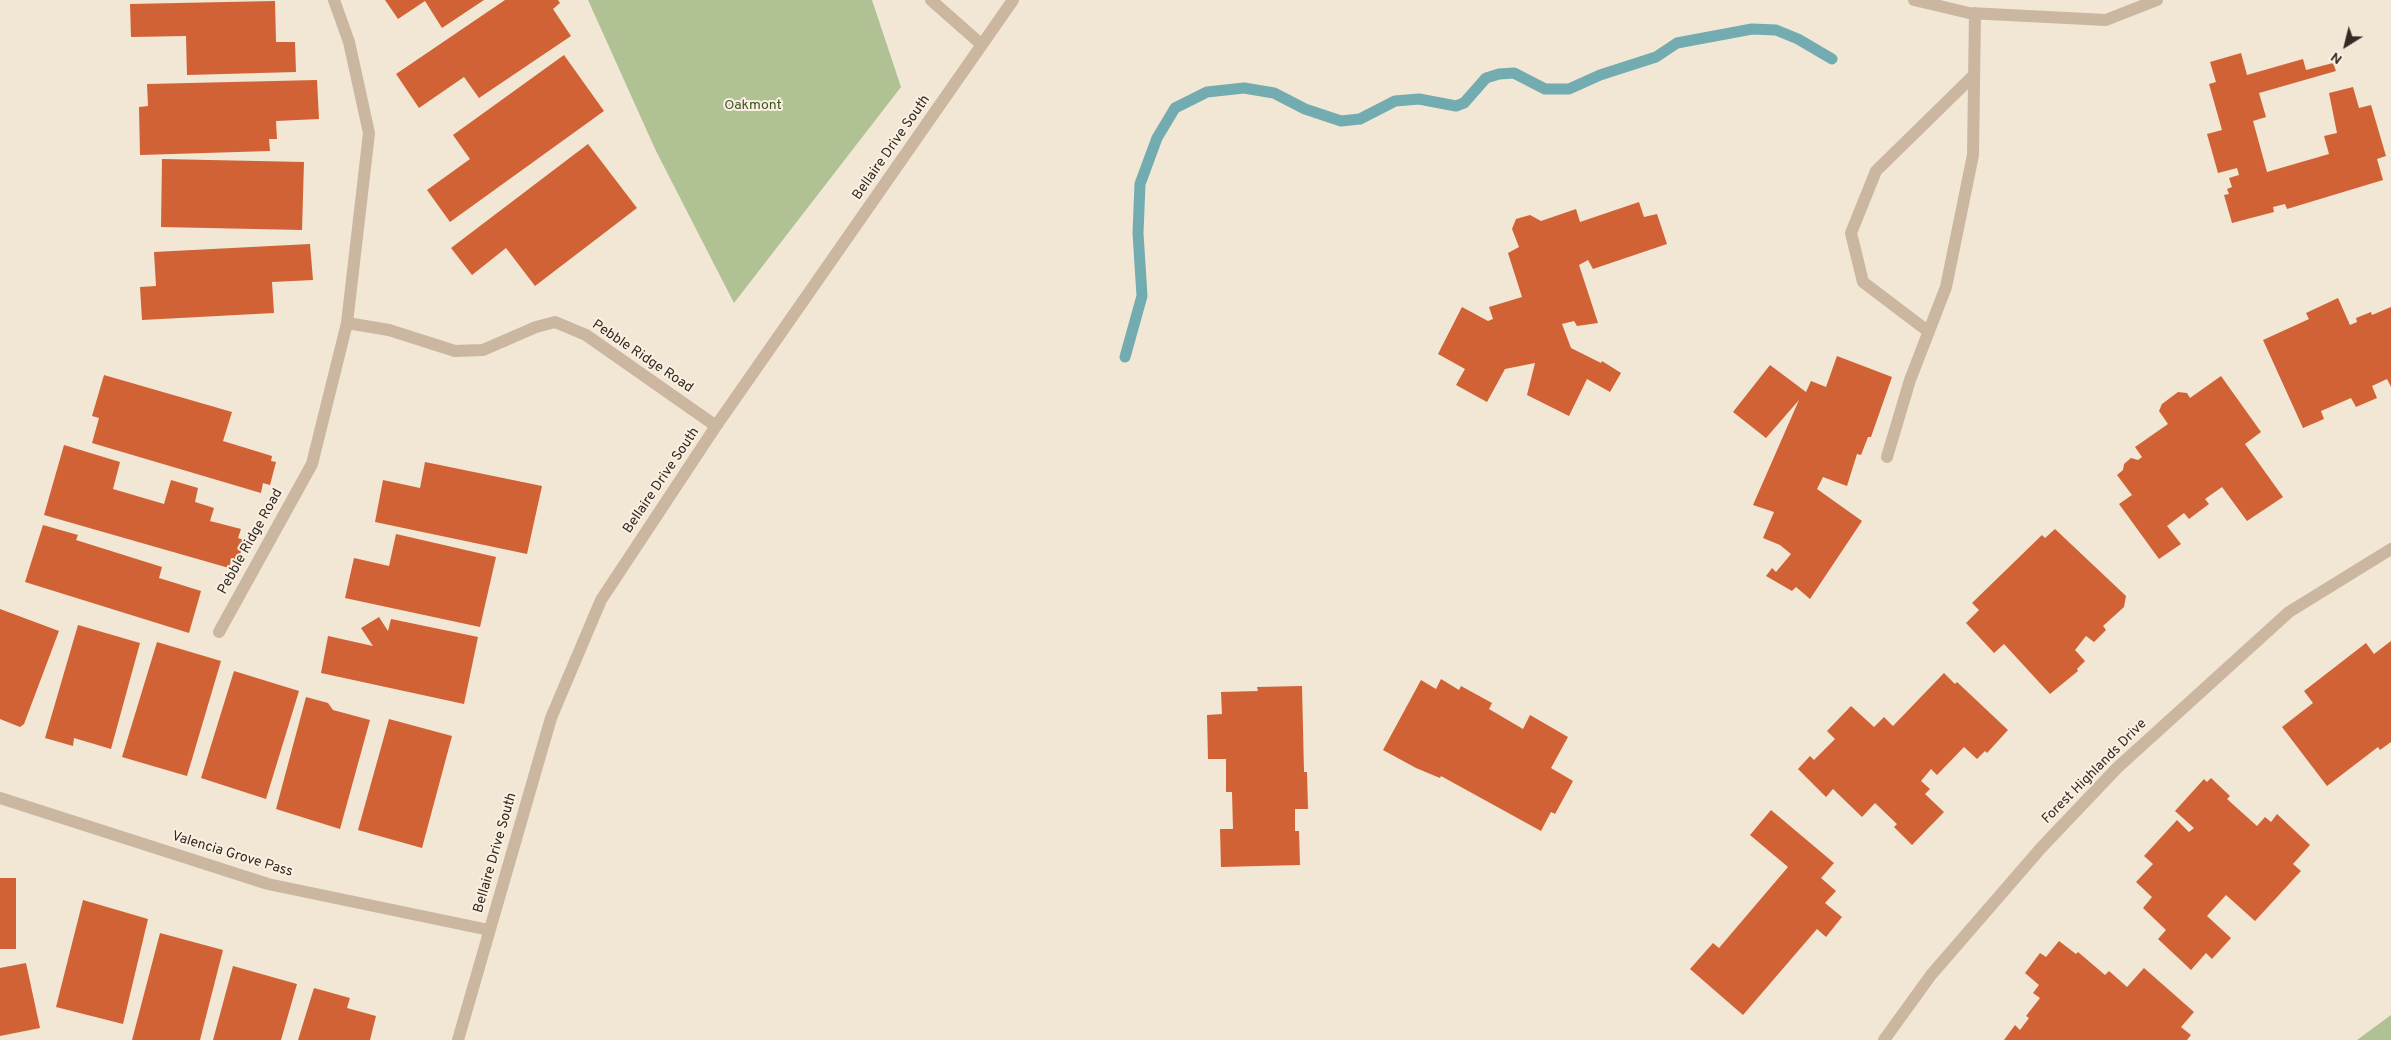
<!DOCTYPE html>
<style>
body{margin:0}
#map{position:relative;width:2391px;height:1040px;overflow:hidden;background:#f2e6d5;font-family:Overpass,sans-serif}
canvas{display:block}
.north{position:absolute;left:2321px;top:20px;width:50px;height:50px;-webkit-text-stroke:4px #faf0e1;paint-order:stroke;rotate:216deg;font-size:14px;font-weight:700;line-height:20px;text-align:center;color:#342a24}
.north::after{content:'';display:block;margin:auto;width:18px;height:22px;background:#342a24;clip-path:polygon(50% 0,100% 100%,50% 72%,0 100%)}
</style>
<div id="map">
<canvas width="2391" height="1040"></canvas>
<div class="north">N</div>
</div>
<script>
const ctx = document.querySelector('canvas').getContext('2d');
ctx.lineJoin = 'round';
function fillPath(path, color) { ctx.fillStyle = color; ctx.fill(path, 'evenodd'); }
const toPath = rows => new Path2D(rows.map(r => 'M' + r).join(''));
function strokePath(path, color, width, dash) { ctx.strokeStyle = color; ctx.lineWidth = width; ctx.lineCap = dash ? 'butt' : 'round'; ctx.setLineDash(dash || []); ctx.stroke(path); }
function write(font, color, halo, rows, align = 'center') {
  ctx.font = font + ' Overpass,sans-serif'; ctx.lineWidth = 4; ctx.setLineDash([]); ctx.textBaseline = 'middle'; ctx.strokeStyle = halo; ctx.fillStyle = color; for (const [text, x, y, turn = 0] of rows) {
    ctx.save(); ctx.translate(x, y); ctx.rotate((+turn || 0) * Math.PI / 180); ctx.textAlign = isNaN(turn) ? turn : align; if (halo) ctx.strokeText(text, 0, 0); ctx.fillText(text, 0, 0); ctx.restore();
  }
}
const green = toPath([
 [588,0,872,0,901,87,734,303,656,151],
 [2391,1015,2391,1040,2357,1040]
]);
const stream = toPath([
 [1125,357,1142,296,1138,233,1140,184,1157,138,1175,108,1207,92,1244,88,1274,93,1305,109,1341,121,1360,119,1395,101,1419,99,1456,106,1464,103,1486,78,1499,74,1514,73,1545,89,1569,89,1600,75,1656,57,1677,43,1752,29,1776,30,1798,39,1832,59]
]);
const building = toPath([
 [385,0,484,0,442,28,425,1,398,19],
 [505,0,558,0,560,3,553,9,571,36,479,98,464,77,419,108,396,74],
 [275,1,276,42,295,42,296,72,187,75,186,36,131,37,130,4],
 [2241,53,2247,75,2303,59,2306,70,2333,63,2336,71,2259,93,2266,117,2253,121,2267,172,2329,154,2324,136,2337,133,2329,93,2353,87,2359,108,2371,105,2386,156,2377,159,2383,180,2287,209,2285,204,2273,207,2274,212,2232,223,2224,195,2229,194,2227,189,2232,187,2229,178,2239,175,2237,168,2218,173,2207,134,2222,130,2209,84,2216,82,2210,62],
 [564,55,604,111,450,222,427,190,470,159,453,135],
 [317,80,319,119,276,121,277,139,269,139,270,151,140,155,139,107,148,106,147,84],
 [588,144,637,208,535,286,506,248,472,275,451,248],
 [162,159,304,162,302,230,161,227],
 [1639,202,1644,217,1657,214,1667,244,1593,269,1588,260,1579,265,1598,323,1577,326,1574,321,1562,324,1571,348,1601,363,1602,361,1621,373,1610,392,1587,379,1569,416,1527,395,1535,363,1505,369,1487,402,1456,385,1465,369,1438,354,1462,307,1488,321,1493,319,1489,307,1522,297,1508,253,1519,247,1512,229,1516,219,1530,215,1541,221,1576,209,1580,222],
 [310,244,313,280,272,282,274,313,142,320,140,287,156,286,154,252],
 [2338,298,2350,325,2357,322,2356,318,2371,312,2372,315,2391,307,2391,387,2387,379,2372,386,2377,398,2356,407,2351,398,2321,411,2324,419,2303,428,2263,340,2309,319,2306,313],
 [1837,356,1892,377,1871,437,1868,437,1861,455,1857,454,1847,486,1823,477,1817,489,1862,521,1810,599,1796,587,1792,591,1766,576,1772,568,1776,572,1791,554,1780,545,1763,538,1774,512,1753,505,1799,400,1766,438,1733,412,1770,365,1806,392,1811,381,1826,387],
 [104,375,232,412,223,441,272,456,271,461,276,462,270,485,263,483,261,493,92,443,99,418,92,416],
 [2221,376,2261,432,2245,444,2283,497,2247,521,2222,487,2205,499,2209,504,2189,519,2184,513,2167,526,2181,544,2159,559,2119,504,2132,495,2117,475,2123,470,2124,464,2131,458,2138,460,2142,457,2135,447,2168,424,2159,411,2162,404,2178,392,2187,393,2190,398],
 [64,445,120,462,113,489,164,504,171,480,198,488,195,502,214,508,210,521,241,529,238,538,244,540,238,563,231,561,229,568,44,515],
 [425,462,542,486,527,554,375,522,383,480,420,488],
 [43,525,78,535,76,540,162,567,159,578,201,591,189,633,25,582],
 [2055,529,2126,596,2124,607,2103,626,2106,630,2094,642,2086,636,2075,650,2085,661,2077,669,2078,671,2050,694,2004,644,1994,653,1966,623,1979,610,1972,603,2042,535,2045,538],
 [396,534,496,557,480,627,345,598,354,558,389,566],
 [0,609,59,631,24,724,20,727,0,719],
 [379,617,388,631,391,619,478,637,464,704,321,673,328,636,373,646,361,628],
 [78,625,140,643,111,749,74,738,73,746,45,738],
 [2391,641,2391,742,2380,750,2378,747,2327,786,2282,727,2313,703,2304,691,2366,643,2374,654],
 [157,642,221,661,187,776,122,757],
 [234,671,299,691,266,799,201,778],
 [1944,673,1955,684,1957,682,2008,730,1987,753,1985,751,1977,759,1964,747,1937,775,1931,769,1921,781,1930,789,1925,794,1944,812,1912,845,1894,827,1897,824,1875,803,1862,817,1833,789,1826,797,1798,769,1810,756,1814,760,1835,739,1827,731,1851,706,1874,727,1884,717,1893,726],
 [1441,679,1459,690,1461,686,1492,703,1489,709,1523,729,1530,715,1568,737,1551,768,1573,781,1555,814,1551,812,1541,831,1441,776,1440,778,1416,768,1383,750,1421,680,1436,689],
 [1302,686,1304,772,1307,772,1308,809,1295,809,1295,831,1299,831,1300,865,1221,867,1220,829,1233,829,1232,792,1226,792,1226,759,1208,759,1207,715,1222,714,1221,692,1258,691,1257,687],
 [306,697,328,703,333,710,370,720,340,829,276,809],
 [389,719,452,736,422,848,358,830],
 [2211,778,2230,796,2227,799,2257,826,2265,817,2271,822,2277,814,2310,845,2293,864,2301,871,2255,921,2226,895,2207,916,2231,938,2212,959,2206,953,2191,970,2158,939,2166,930,2143,908,2152,897,2136,882,2153,864,2144,856,2177,820,2189,832,2194,828,2175,811,2204,779,2207,782],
 [1771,810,1834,863,1821,878,1836,891,1825,903,1842,917,1826,937,1817,929,1743,1015,1690,969,1713,943,1719,948,1788,867,1750,835],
 [0,878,16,878,16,949,0,949],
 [83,900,148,919,123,1024,56,1007],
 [160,933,223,950,200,1040,132,1040],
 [2059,941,2076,954,2078,952,2105,975,2109,971,2127,987,2144,968,2194,1012,2181,1027,2191,1035,2187,1040,2004,1040,2015,1025,2020,1030,2029,1018,2026,1016,2040,998,2033,993,2039,985,2025,973,2040,953,2046,957],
 [26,963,40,1028,0,1036,0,968],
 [233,966,297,984,281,1040,213,1040],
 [314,988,350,998,347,1008,376,1016,370,1040,298,1040]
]);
const minor = toPath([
 [931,0,982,45],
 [1914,0,1969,13,2106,20,2157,0],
 [347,323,389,330,455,351,483,350,536,327,555,322,586,335,716,426],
 [1929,332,1863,282,1851,233,1876,171,1974,75],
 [1887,457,1910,380,1946,287,1973,155,1975,13],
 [219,632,312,464,347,323,369,133,349,42,334,0],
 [0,798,268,884,489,930],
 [458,1040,551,718,601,600,716,426,1013,0],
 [1884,1040,1931,975,2041,848,2117,768,2289,612,2391,549]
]);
const parkNames = [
 ["Oakmont",753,106]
];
const streetNames = [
 ["Bellaire Drive South",892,148,-55],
 ["Pebble Ridge Road",642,357,34],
 ["Bellaire Drive South",662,481,-56],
 ["Pebble Ridge Road",251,542,-61],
 ["Forest Highlands Drive",2095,772,-45],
 ["Bellaire Drive South",496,853,-74],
 ["Valencia Grove Pass",232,855,17]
];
fillPath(green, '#b0c294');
strokePath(stream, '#72acb1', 11);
fillPath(building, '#d06235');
strokePath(minor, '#cbb6a0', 12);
write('14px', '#415426', '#faf0e1', parkNames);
write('14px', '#342a24', '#faf0e1', streetNames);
</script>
